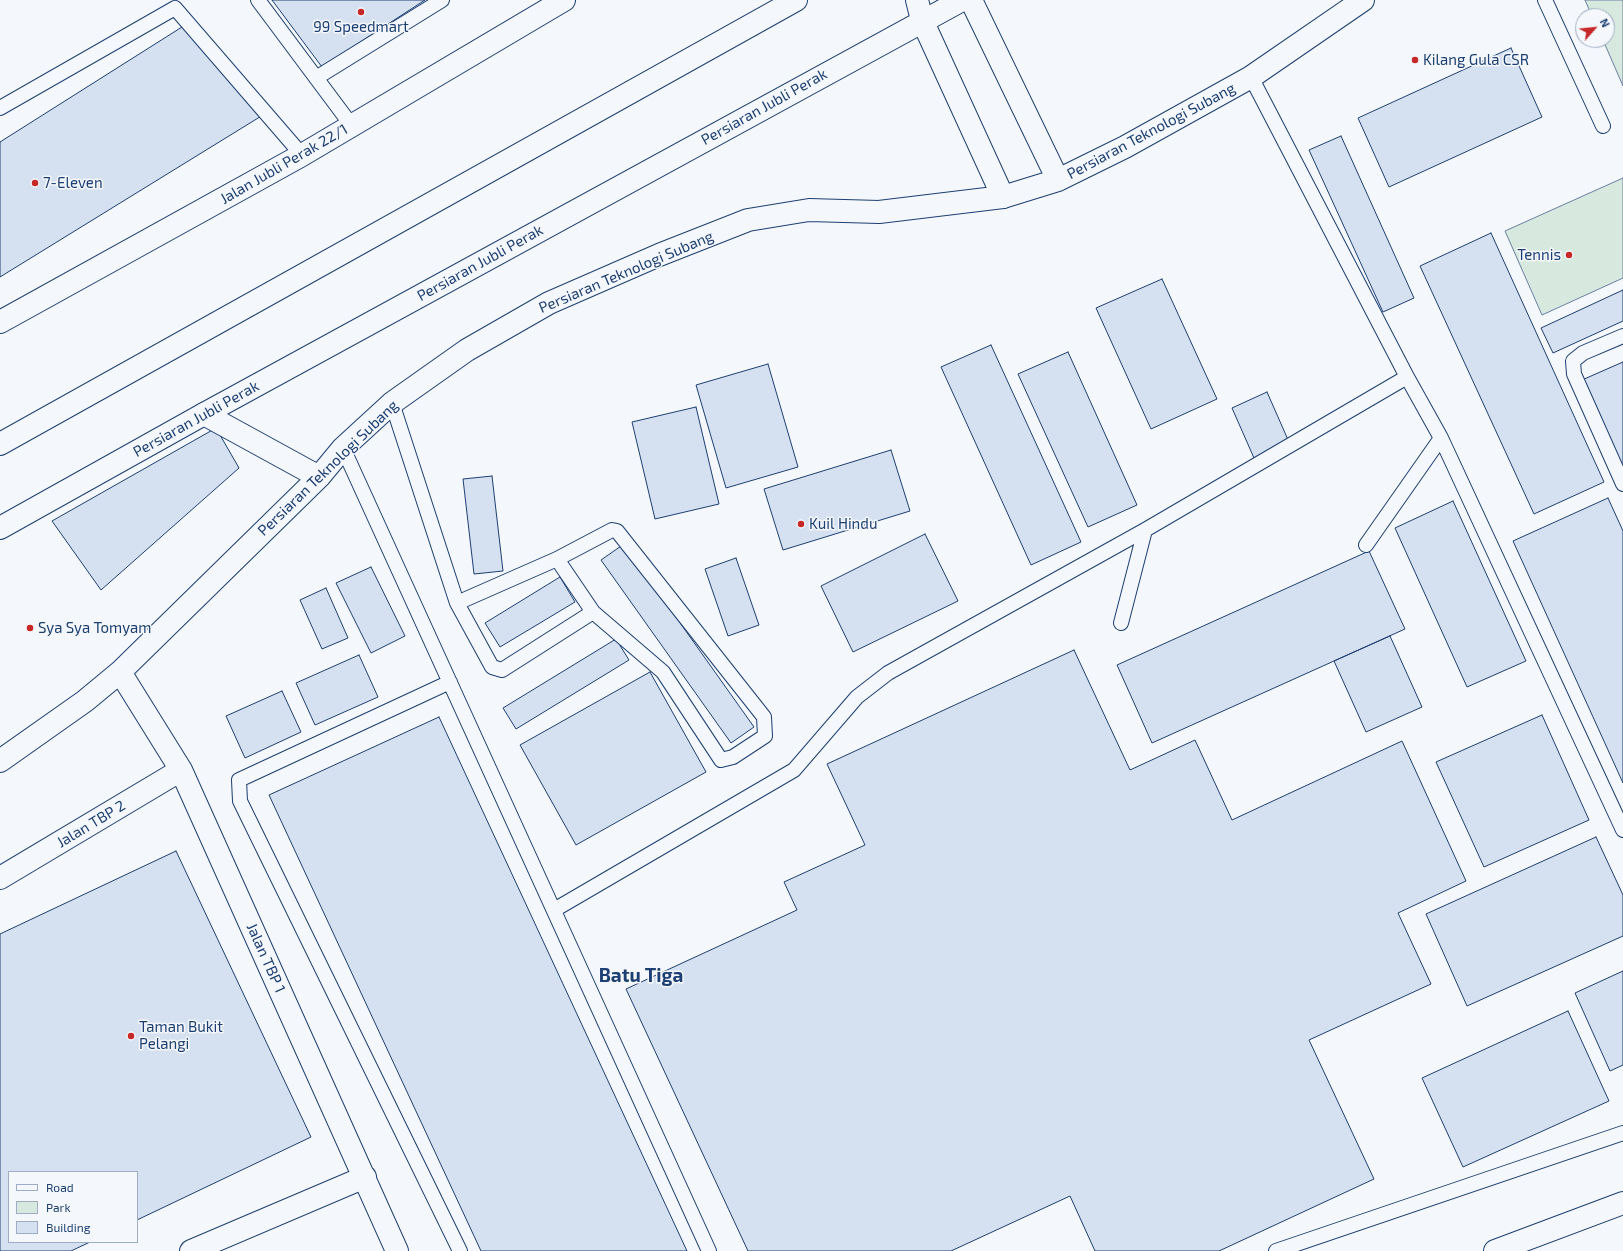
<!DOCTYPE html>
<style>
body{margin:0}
#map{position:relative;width:1623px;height:1251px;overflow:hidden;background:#f4f7fb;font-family:"Exo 2",sans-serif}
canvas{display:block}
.legend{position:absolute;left:8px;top:1171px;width:130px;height:72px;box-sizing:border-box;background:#f4f7fb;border:1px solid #9eadc5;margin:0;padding:5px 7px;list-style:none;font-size:12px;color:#1d3f73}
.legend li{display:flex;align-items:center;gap:8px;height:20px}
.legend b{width:20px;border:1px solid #9eadc5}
.north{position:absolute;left:1575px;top:8px;width:40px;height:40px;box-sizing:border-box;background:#f4f7fb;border:1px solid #9eadc5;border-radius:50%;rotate:63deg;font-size:11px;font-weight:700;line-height:16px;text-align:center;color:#1d3f73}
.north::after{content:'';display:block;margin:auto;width:14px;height:18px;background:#c62828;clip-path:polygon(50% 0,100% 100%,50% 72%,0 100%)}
</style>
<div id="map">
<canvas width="1623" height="1251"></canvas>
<ul class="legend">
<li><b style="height:5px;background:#f4f7fb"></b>Road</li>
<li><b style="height:11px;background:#d7e8df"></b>Park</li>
<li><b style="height:11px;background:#d5e0f0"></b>Building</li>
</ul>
<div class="north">N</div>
</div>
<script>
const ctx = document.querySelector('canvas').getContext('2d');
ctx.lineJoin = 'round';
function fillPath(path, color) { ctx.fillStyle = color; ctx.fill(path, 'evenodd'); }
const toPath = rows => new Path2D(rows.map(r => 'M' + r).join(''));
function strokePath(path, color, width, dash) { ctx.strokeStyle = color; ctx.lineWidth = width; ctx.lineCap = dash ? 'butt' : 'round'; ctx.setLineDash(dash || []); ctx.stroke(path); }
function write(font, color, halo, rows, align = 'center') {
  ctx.font = font + ' "Exo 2",sans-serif'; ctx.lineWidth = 3; ctx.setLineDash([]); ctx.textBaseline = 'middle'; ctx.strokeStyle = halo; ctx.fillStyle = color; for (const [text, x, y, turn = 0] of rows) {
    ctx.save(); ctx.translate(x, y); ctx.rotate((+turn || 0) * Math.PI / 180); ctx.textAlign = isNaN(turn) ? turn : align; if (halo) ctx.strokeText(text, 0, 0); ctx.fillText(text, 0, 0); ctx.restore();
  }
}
const green = toPath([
 [1585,0,1623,0,1623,86,1603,40,1607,40,1607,16,1592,16,1585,0],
 [1623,178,1623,278,1542,315,1505,231,1623,178]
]);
const building = toPath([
 [272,0,425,0,322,67,272,0],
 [182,27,263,115,0,277,0,142,182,27],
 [1511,48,1542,117,1389,187,1358,118,1511,48],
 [1341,136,1414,298,1383,312,1309,150,1341,136],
 [1491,233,1604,482,1534,514,1420,266,1491,233],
 [1162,279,1217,399,1151,429,1096,308,1162,279],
 [1623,290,1623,321,1553,353,1541,328,1623,290],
 [991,345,1081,542,1031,565,941,367,991,345],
 [1068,352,1137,505,1088,527,1018,374,1068,352],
 [1623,362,1623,471,1582,380,1623,362],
 [768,364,798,467,726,488,696,385,768,364],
 [1267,392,1289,442,1254,458,1232,408,1267,392],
 [696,407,719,504,655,519,632,422,696,407],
 [216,428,239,468,101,590,52,521,216,428],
 [891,450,910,511,783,550,764,489,891,450],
 [492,476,503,571,474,574,463,479,492,476],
 [1608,498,1623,531,1623,783,1513,541,1608,498],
 [1453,501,1526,661,1467,687,1395,528,1453,501],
 [925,534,958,601,853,652,821,586,925,534],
 [624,544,754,727,731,743,601,560,624,544],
 [1369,551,1405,629,1152,743,1117,665,1369,551],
 [736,558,759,625,728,636,705,569,736,558],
 [371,567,405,636,371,653,336,583,371,567],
 [560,577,575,602,500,647,485,623,560,577],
 [326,588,348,638,322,649,300,600,326,588],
 [1390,636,1422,707,1366,732,1334,661,1390,636],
 [616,639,629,660,516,729,503,708,616,639],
 [1074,650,1130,770,1195,740,1232,820,1402,741,1466,881,1398,913,1431,984,1309,1040,1374,1179,1219,1251,1095,1251,1070,1196,951,1251,748,1251,626,989,797,910,784,882,865,845,827,764,1074,650],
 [359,655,378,697,315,725,296,683,359,655],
 [650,672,706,772,576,845,520,745,650,672],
 [282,691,301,732,245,758,226,716,282,691],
 [1542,715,1589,820,1484,867,1436,762,1542,715],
 [439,717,687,1251,481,1251,269,795,439,717],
 [1596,837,1623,895,1623,936,1467,1006,1426,914,1596,837],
 [176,851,311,1137,137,1220,137,1172,9,1172,9,1242,90,1242,71,1251,0,1251,0,934,176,851],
 [1623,971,1623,1065,1610,1071,1575,993,1623,971],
 [1568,1011,1609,1101,1463,1167,1422,1078,1568,1011]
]);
const lane = toPath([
 [258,0,352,126],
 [1545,0,1603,126],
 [1251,77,1407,377,1441,438,1623,830],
 [316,78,442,0],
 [0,108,175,8,302,155],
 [1623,336,1583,353,1573,361,1574,374,1623,484],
 [392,403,457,603,557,559,612,530,617,531,764,717,765,736,733,757,721,760,663,672,593,612,557,559],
 [343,448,709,1251],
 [1366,545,1441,438],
 [457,603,492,667,502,670,593,612],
 [1121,623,1145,530],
 [450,682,239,780,240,801,460,1251],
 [554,910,794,770,857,697,888,673,1145,530,1407,377],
 [1276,1251,1623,1133]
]);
const street = toPath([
 [0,322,302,155,564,0],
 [204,414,319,477],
 [120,672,181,770,397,1251],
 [0,761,85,701,120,672,319,477,343,448,392,403,467,350,549,303,659,255,748,220,809,210,879,212,1003,197],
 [0,878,181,770],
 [191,1251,365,1177],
 [1495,1251,1623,1203]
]);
const secondary = toPath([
 [917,0,922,20,1003,197,1058,180,1125,147,1251,77,1363,0],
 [971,0,1058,180]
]);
const primary = toPath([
 [0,444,796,0],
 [0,528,204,414,962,0]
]);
const markers = [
 [361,12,4,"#c62828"],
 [1415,60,4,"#c62828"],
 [35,183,4,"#c62828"],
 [1569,255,4,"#c62828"],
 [801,524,4,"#c62828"],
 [30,628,4,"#c62828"],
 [131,1036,4,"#c62828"]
];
const poiNames = [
 ["99 Speedmart",361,27,"center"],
 ["Kilang Gula CSR",1423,60],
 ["7-Eleven",43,183],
 ["Tennis",1561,255,"right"],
 ["Kuil Hindu",809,524],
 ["Sya Sya Tomyam",38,628],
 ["Taman Bukit",139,1027],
 ["Pelangi",139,1044]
];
const streetNames = [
 ["Persiaran Jubli Perak",764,107,-29],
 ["Persiaran Teknologi Subang",1151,131,-28],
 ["Jalan Jubli Perak 22/1",284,164,-30],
 ["Persiaran Jubli Perak",480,263,-29],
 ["Persiaran Teknologi Subang",626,272,-23],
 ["Persiaran Jubli Perak",196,419,-29],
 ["Persiaran Teknologi Subang",328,468,-44],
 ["Jalan TBP 2",91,824,-31],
 ["Jalan TBP 1",266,958,66]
];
const districtNames = [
 ["Batu Tiga",641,976]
];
fillPath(green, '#d7e8df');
strokePath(green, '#687fa3', 1);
fillPath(building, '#d5e0f0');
strokePath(building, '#1d3f73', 1);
strokePath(lane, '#1d3f73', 16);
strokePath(street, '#1d3f73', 24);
strokePath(secondary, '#1d3f73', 24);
strokePath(primary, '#1d3f73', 24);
strokePath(lane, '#f4f7fb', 14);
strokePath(street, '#f4f7fb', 22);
strokePath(secondary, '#f4f7fb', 22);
strokePath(primary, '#f4f7fb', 22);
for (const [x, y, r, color] of markers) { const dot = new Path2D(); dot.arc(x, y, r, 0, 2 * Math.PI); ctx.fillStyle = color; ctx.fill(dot); strokePath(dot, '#f4f7fb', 1.5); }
write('15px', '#1d3f73', '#f4f7fb', poiNames, 'left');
write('15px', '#1d3f73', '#f4f7fb', streetNames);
write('bold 19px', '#1d3f73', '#f4f7fb', districtNames);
</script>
